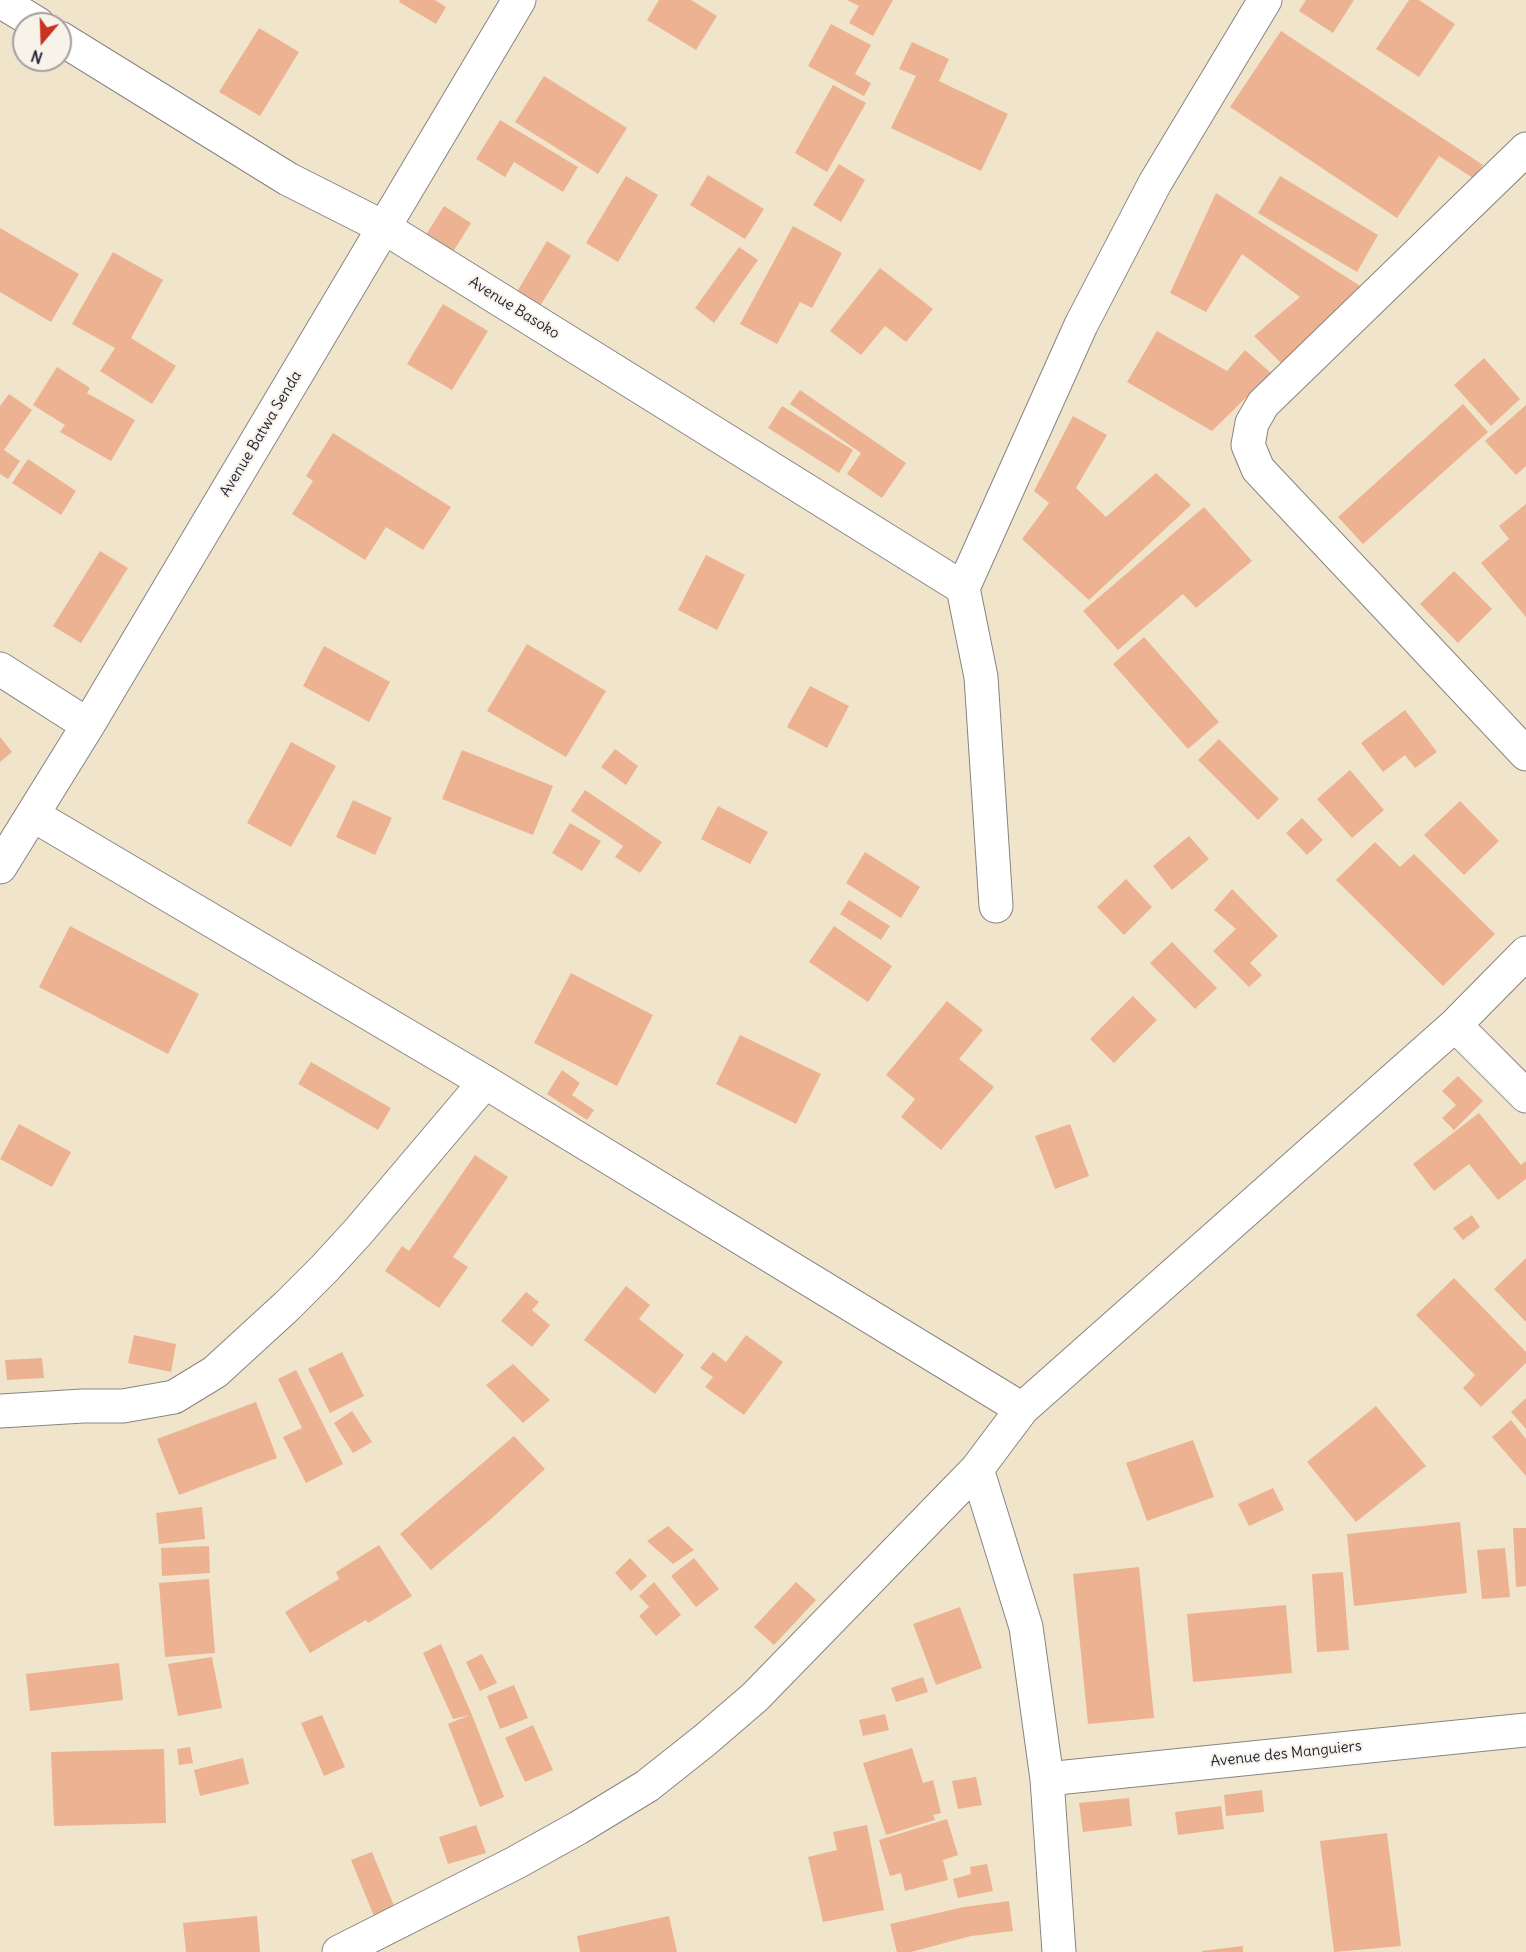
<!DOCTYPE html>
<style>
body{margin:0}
#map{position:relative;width:1526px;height:1952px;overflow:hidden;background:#f0e5cb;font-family:Delius,sans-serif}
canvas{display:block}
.north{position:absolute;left:12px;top:12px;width:60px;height:60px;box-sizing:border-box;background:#f7f3e8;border:2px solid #a29fa3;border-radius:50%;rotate:199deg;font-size:16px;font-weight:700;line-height:24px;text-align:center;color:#22223b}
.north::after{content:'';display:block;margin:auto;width:21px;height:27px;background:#c8321e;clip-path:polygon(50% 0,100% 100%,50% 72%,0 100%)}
</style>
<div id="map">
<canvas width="1526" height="1952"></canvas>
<div class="north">N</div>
</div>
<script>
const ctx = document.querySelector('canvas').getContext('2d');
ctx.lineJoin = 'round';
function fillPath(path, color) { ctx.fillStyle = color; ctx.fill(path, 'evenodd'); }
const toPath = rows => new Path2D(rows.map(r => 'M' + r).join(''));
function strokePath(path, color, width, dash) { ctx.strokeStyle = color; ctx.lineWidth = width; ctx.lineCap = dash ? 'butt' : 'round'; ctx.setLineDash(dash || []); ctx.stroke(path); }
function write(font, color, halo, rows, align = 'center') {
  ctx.font = font + ' Delius,sans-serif'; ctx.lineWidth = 4.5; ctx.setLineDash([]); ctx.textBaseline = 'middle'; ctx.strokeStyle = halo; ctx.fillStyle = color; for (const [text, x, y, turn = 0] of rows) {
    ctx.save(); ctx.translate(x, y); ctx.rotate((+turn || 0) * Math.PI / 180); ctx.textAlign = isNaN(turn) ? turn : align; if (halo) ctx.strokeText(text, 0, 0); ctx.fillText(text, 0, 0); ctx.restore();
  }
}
const building = toPath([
 [400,0,435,0,446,7,436,24,399,2],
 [659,0,691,0,717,16,696,50,647,20],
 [847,0,893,0,873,36,849,23,859,6],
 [1306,0,1354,0,1333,33,1299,11],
 [1409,0,1419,0,1455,24,1419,77,1376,49],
 [831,24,871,45,855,74,871,83,864,96,808,66],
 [259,28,299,52,260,116,219,92],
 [1281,31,1483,165,1473,178,1439,156,1397,218,1230,107],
 [912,42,949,59,939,81,1008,114,981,171,891,128,916,76,899,69],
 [544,76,627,128,598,174,515,122],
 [833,85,866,103,827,172,795,153],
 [500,120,578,167,563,192,514,162,505,177,476,159],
 [839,164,865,180,841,222,813,205],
 [708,175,764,209,745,239,690,205],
 [626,176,658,195,618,262,586,243],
 [1280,176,1378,235,1357,272,1258,213],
 [1216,193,1360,286,1283,365,1254,336,1300,297,1242,254,1206,312,1170,293],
 [444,206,471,223,451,255,424,238],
 [793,226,842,253,812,308,800,302,777,344,740,324],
 [0,228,79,274,51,322,0,292],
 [547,241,571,256,540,306,517,292],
 [739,247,758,260,714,323,695,308],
 [113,252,163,280,131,338,176,366,152,404,100,371,115,348,72,324],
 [880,268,933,309,906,342,885,326,861,355,830,331],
 [443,304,488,331,452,390,407,364],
 [1157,331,1227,371,1245,350,1271,373,1212,431,1127,382],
 [1484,358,1520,399,1491,426,1454,385],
 [57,367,90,388,87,393,135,420,111,461,60,432,65,425,33,405],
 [800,390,906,463,882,498,847,474,861,453,790,404],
 [9,394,32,410,4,450,20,461,8,479,0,474,0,406],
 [1463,404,1488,432,1363,544,1338,517],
 [1526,405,1526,466,1516,475,1485,441],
 [782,406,853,450,839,473,768,428],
 [1073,416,1107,435,1076,488,1106,517,1156,473,1191,505,1089,600,1022,539,1049,503,1034,491],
 [333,433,451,507,423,550,386,527,365,560,292,514,313,481,306,476],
 [28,459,76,491,61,515,12,483],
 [1526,504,1526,617,1481,563,1509,539,1499,526],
 [1204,507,1252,561,1196,608,1183,594,1118,650,1083,611],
 [100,551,128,568,81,643,53,626],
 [706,555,745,575,717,630,678,610],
 [1454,571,1492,609,1458,643,1420,604],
 [1144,637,1219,722,1188,749,1113,664],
 [527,644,606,691,566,757,487,711],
 [324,646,390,682,369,722,303,686],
 [810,686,849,706,827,748,787,727],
 [1405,710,1437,752,1415,768,1405,755,1383,772,1361,743],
 [0,737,12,752,0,762],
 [1219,739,1279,799,1258,820,1198,760],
 [291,742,336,766,291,847,247,823],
 [615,749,638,766,626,785,601,767],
 [462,750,553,786,533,835,442,799],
 [1350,770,1384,810,1352,838,1317,799],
 [585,790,662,842,640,873,615,857,623,846,571,811],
 [353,800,392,818,375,855,336,837],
 [1460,801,1499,841,1464,875,1424,835],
 [718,806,768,832,750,864,701,839],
 [1302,818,1323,840,1307,855,1286,833],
 [570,823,601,841,582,871,552,853],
 [1189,836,1209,859,1172,890,1153,866],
 [1375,842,1400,867,1414,854,1495,934,1443,986,1336,880],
 [865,852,920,887,901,918,846,883],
 [1126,879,1152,907,1124,935,1097,907],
 [1232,889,1278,936,1250,963,1262,975,1249,987,1213,951,1236,929,1214,910],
 [849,900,890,926,881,940,840,914],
 [70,926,199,994,168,1054,39,987],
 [834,926,892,966,868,1002,809,962],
 [1172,942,1217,988,1195,1009,1150,963],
 [571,973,653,1015,617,1086,534,1043],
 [1133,996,1157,1020,1114,1063,1090,1039],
 [947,1001,983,1030,959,1059,994,1087,941,1150,901,1117,915,1099,886,1075],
 [740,1035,821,1074,796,1124,716,1084],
 [311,1062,391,1108,378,1130,298,1084],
 [562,1070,580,1083,572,1095,594,1110,587,1120,547,1094],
 [1458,1076,1483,1101,1454,1130,1442,1118,1456,1105,1442,1091],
 [1479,1113,1521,1165,1526,1161,1526,1179,1498,1200,1469,1164,1434,1191,1413,1164],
 [19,1124,71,1152,52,1187,0,1159],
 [1070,1124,1089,1176,1055,1189,1035,1136],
 [475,1155,508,1177,453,1257,468,1267,439,1308,385,1271,402,1246,409,1251],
 [1472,1215,1480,1227,1463,1240,1453,1228],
 [1526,1258,1526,1322,1494,1289],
 [1454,1278,1526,1352,1526,1363,1481,1407,1463,1388,1475,1375,1416,1315],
 [626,1286,650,1305,639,1319,684,1355,655,1394,584,1340],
 [526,1292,539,1302,532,1310,550,1325,532,1347,501,1321],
 [134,1335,176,1344,171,1372,128,1363],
 [746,1335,783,1362,744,1415,705,1387,713,1377,700,1368,713,1352,726,1362],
 [342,1352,364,1396,330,1413,308,1369],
 [42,1358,44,1378,7,1380,5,1360],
 [513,1364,550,1400,523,1423,486,1385],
 [296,1370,343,1464,306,1483,283,1437,302,1428,278,1379],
 [1526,1398,1526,1429,1511,1412],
 [256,1402,277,1458,179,1495,157,1439],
 [1376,1406,1426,1466,1356,1522,1307,1462],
 [352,1411,372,1442,353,1453,334,1423],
 [1511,1420,1526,1439,1526,1476,1492,1437],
 [514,1436,545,1469,492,1518,431,1570,400,1534],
 [1193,1440,1214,1497,1147,1521,1126,1463],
 [1273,1488,1284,1510,1249,1526,1238,1504],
 [202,1507,205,1539,159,1544,156,1513],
 [1460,1522,1467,1593,1354,1606,1347,1534],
 [668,1526,694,1550,673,1564,647,1541],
 [1513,1528,1526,1528,1526,1586,1516,1587],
 [379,1545,412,1596,368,1623,366,1620,310,1653,285,1612,339,1579,336,1572],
 [209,1546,210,1573,162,1576,161,1548],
 [1505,1548,1510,1597,1482,1599,1477,1550],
 [630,1558,647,1576,631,1591,615,1573],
 [694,1558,719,1589,696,1607,671,1576],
 [1139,1567,1154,1718,1088,1724,1073,1574],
 [1343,1572,1349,1650,1317,1652,1312,1574],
 [209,1579,215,1653,165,1657,159,1583],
 [654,1582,681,1615,656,1636,639,1616,649,1607,639,1596],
 [796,1582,816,1600,774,1645,754,1627],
 [1286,1605,1292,1673,1193,1682,1187,1614],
 [960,1607,982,1668,936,1685,913,1624],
 [441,1644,472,1715,504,1797,480,1807,448,1724,470,1715,453,1719,423,1653],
 [482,1654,497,1683,480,1691,466,1662],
 [212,1657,222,1708,178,1716,168,1664],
 [119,1663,123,1700,30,1711,26,1674],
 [923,1677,928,1692,896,1702,891,1688],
 [514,1685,528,1718,500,1729,487,1696],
 [885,1714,889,1730,863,1736,859,1720],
 [322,1715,345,1767,324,1776,301,1723],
 [533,1725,553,1770,525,1782,505,1738],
 [190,1747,193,1763,179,1765,177,1749],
 [912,1748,923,1783,933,1780,941,1813,933,1815,935,1820,886,1835,863,1763],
 [164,1749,166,1823,54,1826,51,1752],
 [243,1758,249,1784,200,1796,194,1770],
 [976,1777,982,1805,958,1809,952,1781],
 [1262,1790,1264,1812,1226,1816,1224,1795],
 [1129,1798,1132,1826,1083,1832,1079,1803],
 [1221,1806,1224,1829,1178,1835,1175,1812],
 [947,1819,958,1855,943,1860,948,1880,905,1891,901,1873,890,1876,879,1840],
 [476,1825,486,1853,448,1864,439,1837],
 [867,1825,884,1910,823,1922,808,1857,837,1850,833,1832],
 [1387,1833,1401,1946,1334,1952,1320,1841],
 [372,1852,397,1913,376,1921,351,1860],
 [987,1864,993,1891,958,1898,953,1879,971,1874,970,1867],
 [1009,1901,1013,1931,971,1936,911,1952,897,1952,890,1924,964,1907],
 [257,1916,260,1952,186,1952,183,1923],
 [669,1916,677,1952,580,1952,577,1936],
 [1243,1946,1243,1952,1202,1952,1202,1951]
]);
const minor = toPath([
 [0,1,38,24],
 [60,38,288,179,385,228,963,588],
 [1526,149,1263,404,1252,423,1248,445,1258,469,1526,754],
 [0,669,88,725],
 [33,815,485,1082,1022,1409],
 [0,867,88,725,519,0],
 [996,906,981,677,963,588,1081,325,1155,183,1265,0],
 [1455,1025,1526,1096],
 [0,1411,83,1406,123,1406,174,1397,215,1372,287,1306,324,1269,358,1232,485,1082],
 [977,1469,1026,1627,1047,1779,1059,1952],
 [1047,1779,1526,1730],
 [339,1952,515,1863,578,1828,647,1786,705,1740,755,1697,977,1469,1022,1409,1455,1025,1526,953]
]);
const streetNames = [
 ["Avenue Basoko",514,308,32],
 ["Avenue Batwa Senda",261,434,-59],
 ["Avenue des Manguiers",1286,1754,-6]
];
fillPath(building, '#ecb292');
strokePath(minor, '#898483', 35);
strokePath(minor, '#fff', 33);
write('15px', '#22223b', '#f7f3e8', streetNames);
</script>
